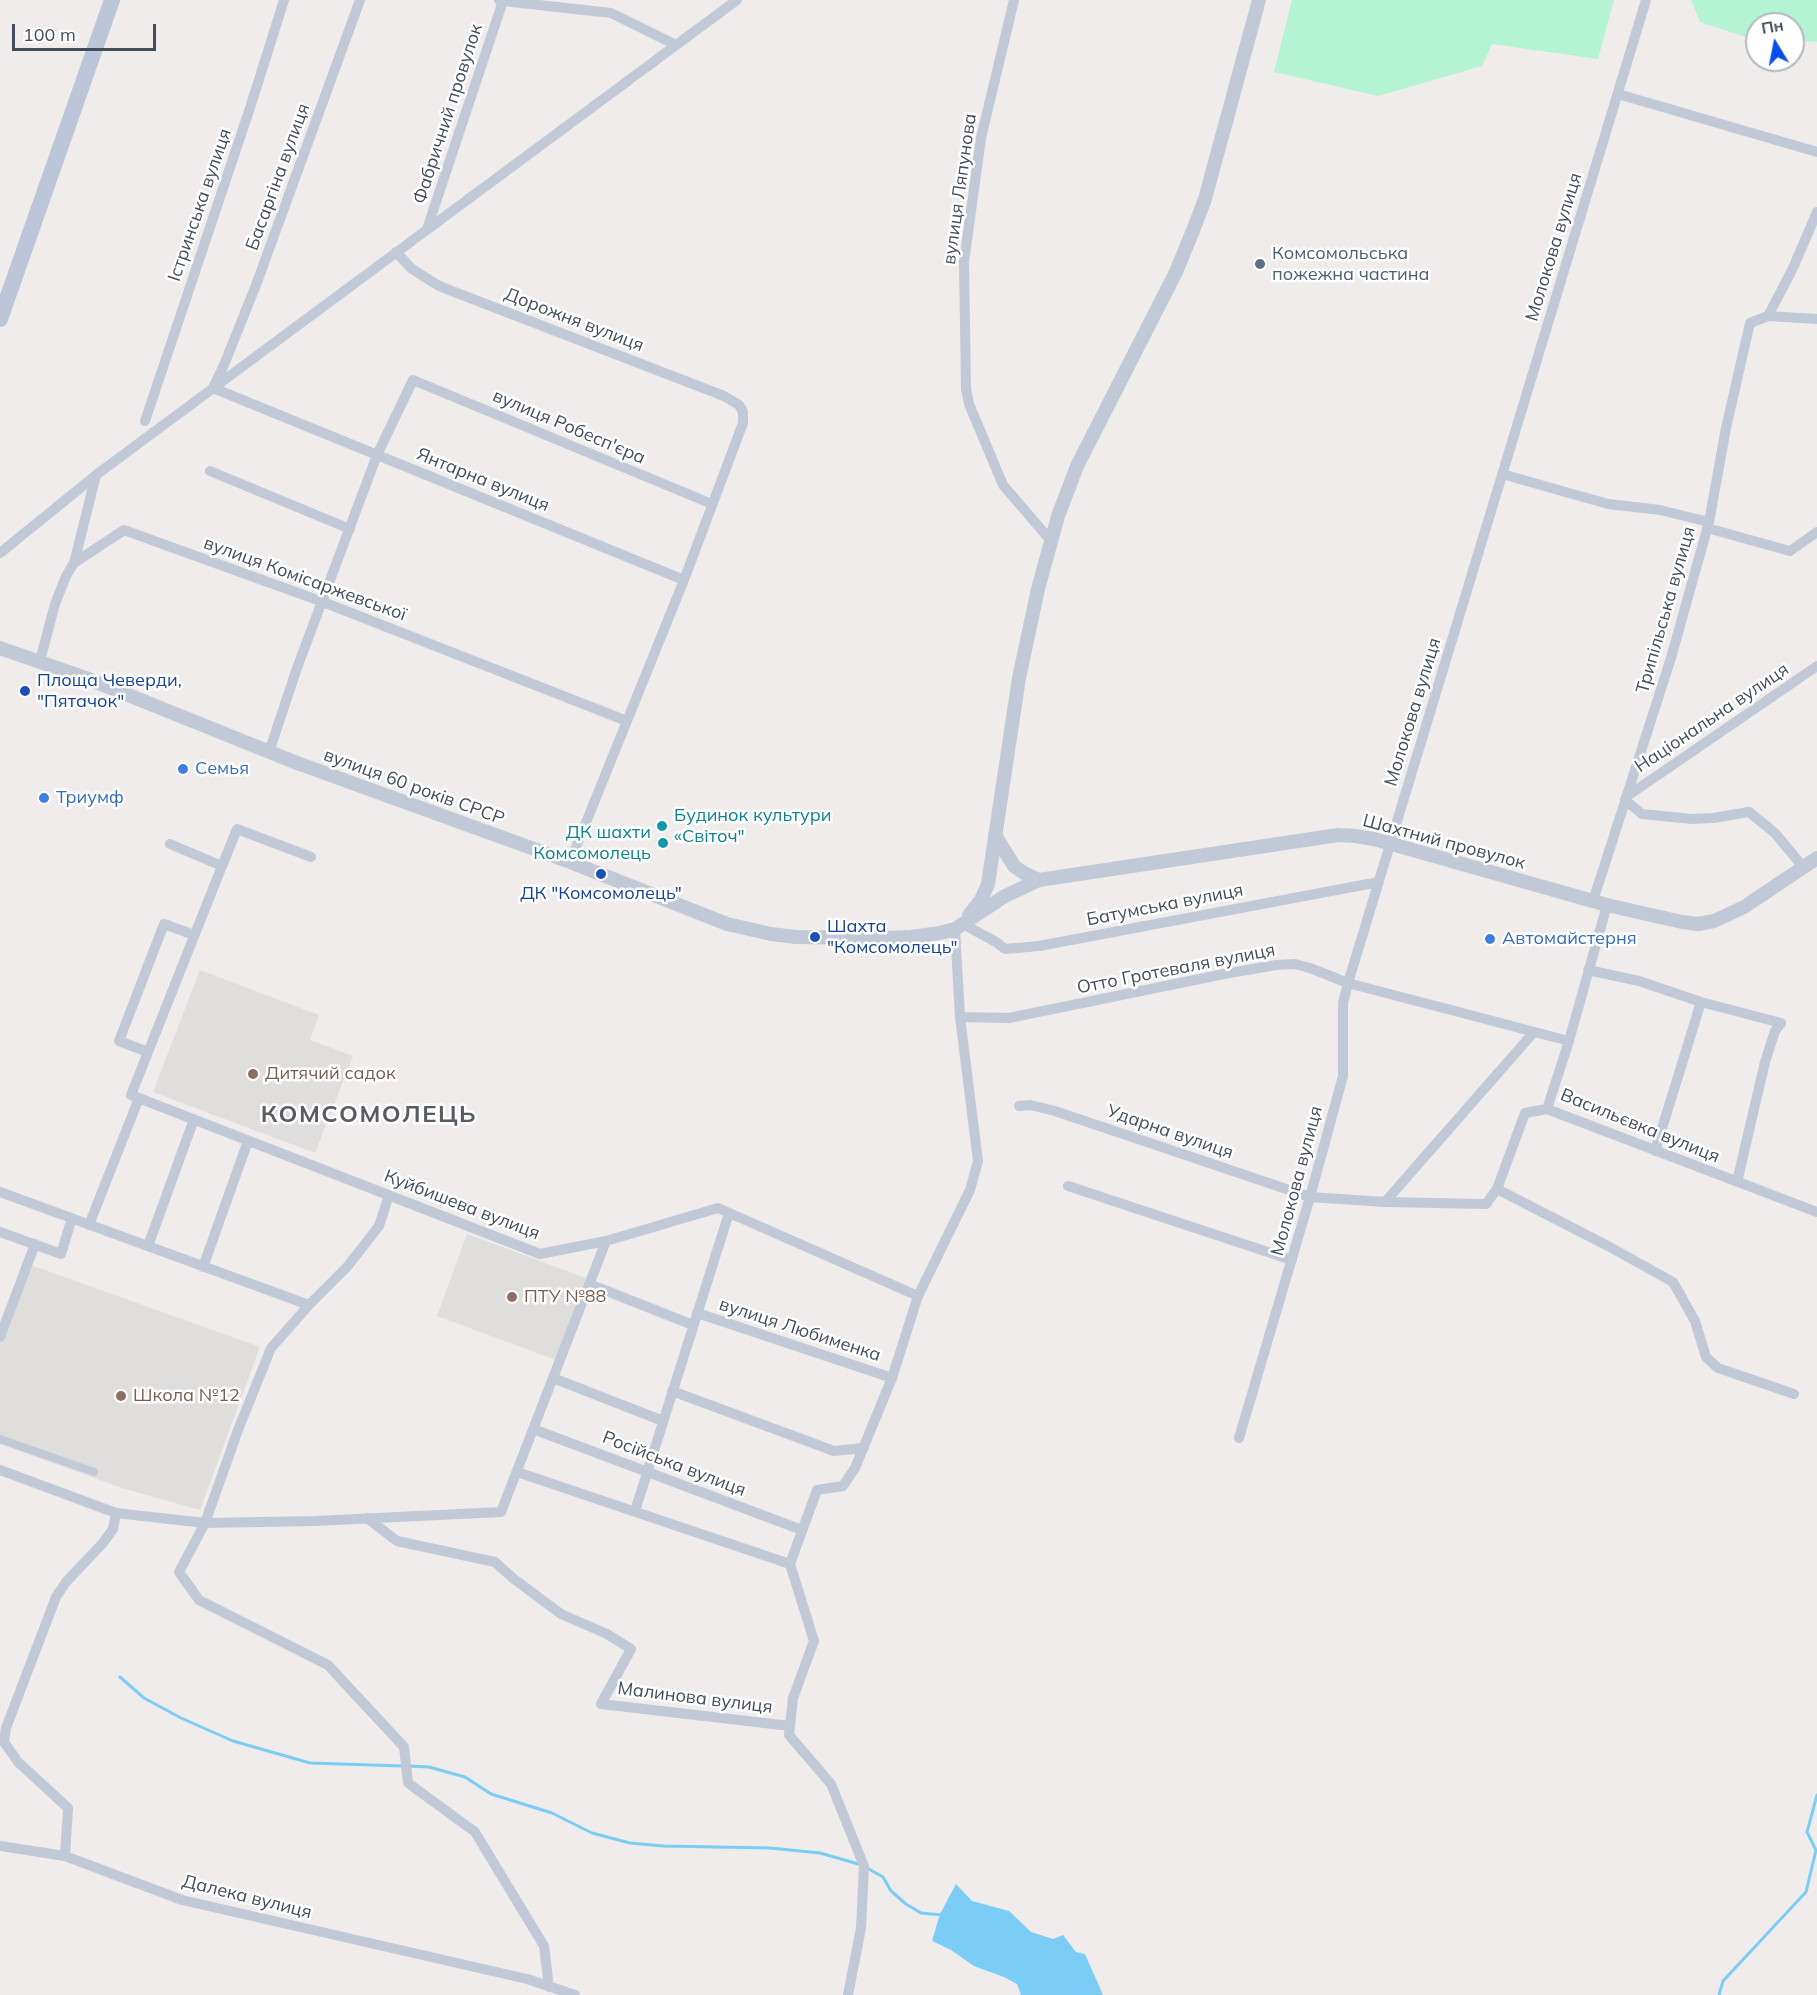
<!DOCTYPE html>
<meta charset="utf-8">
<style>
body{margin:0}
#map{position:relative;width:1817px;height:1995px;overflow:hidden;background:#efeceb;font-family:Mulish,sans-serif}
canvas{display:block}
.north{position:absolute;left:1745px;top:12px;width:60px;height:60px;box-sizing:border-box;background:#fff;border:2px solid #b3b7bd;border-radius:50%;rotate:350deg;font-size:16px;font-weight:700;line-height:24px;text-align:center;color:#424c5b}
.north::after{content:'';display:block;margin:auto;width:21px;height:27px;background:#064fee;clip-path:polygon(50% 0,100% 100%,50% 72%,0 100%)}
.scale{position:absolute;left:12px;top:24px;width:144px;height:27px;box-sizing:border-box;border:3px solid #424c5b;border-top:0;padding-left:8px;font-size:18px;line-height:21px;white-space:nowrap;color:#424c5b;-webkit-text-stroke:4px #fff;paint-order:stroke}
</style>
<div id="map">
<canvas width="1817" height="1995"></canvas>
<div class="north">Пн</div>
<div class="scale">100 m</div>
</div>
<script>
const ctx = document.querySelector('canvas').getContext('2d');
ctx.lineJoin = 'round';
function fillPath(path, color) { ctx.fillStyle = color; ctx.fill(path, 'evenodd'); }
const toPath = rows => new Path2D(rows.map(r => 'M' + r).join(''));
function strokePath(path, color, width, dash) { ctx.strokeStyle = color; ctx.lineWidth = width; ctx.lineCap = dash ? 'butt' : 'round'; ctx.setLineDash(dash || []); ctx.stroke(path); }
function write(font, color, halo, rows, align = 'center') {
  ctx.font = font + ' Mulish,sans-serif'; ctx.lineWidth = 5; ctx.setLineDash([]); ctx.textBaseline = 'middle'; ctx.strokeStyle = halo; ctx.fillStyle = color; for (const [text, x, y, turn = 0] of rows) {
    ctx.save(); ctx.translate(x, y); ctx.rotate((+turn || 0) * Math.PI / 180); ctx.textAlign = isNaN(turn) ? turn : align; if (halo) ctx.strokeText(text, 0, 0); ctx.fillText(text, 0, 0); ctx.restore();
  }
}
const education = toPath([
 [200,970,319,1015,310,1040,353,1056,315,1153,153,1092],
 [467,1234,586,1278,556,1360,437,1316],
 [31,1265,260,1347,200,1510,122,1488,0,1444,0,1343]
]);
const green = toPath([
 [1292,0,1614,0,1598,59,1492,44,1482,66,1378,96,1274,72],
 [1691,0,1817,0,1817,42,1793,40,1793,24,1757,24,1757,37,1743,36,1700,22]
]);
const water = toPath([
 [956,1884,972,1901,1009,1911,1031,1932,1053,1939,1063,1935,1076,1952,1085,1954,1103,1995,1021,1995,1017,1984,1004,1977,974,1966,951,1950,932,1941,940,1914]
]);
const stream = toPath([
 [120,1677,144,1698,181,1718,233,1741,310,1763,402,1766],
 [409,1766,429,1767,465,1777,491,1794,552,1813,592,1833,630,1843,664,1846,770,1848,820,1853,862,1865],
 [867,1868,883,1877,891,1891,906,1904,921,1913,942,1915],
 [1719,1995,1723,1981,1806,1892,1816,1850,1807,1832,1817,1795]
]);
const pedestrian = toPath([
 [0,1439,94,1472]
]);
const minor = toPath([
 [360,0,256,285,224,365,213,388,684,580],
 [1014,0,981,138,964,262,966,389,969,404,1003,485,1051,541],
 [503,1,611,13,676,45],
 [1618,94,1817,152],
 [427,229,503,1,499,0],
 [396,252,412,269,439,286,724,396,739,405,743,412,743,423,684,580,570,862],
 [1768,316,1793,268,1817,212],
 [145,421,250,108,284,0],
 [210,471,350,529],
 [1502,474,1608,504,1660,510,1709,522],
 [1707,528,1790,551,1817,532],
 [0,553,95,476],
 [74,563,96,475,737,0],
 [40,661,55,604,66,576,74,563,124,530,323,602,627,721],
 [269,752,297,668,377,455,413,380,712,504],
 [1626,797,1817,666],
 [1625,800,1642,814,1692,819,1713,818,1749,812,1775,833,1803,867],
 [170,844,222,866,237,829,311,857],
 [222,866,131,1095,540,1254,606,1241,718,1208,918,1296,970,1190,978,1161,960,1017,955,929],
 [1593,901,1671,658,1709,522,1726,428,1750,323,1768,316,1817,319],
 [1607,905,1569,1041,1547,1109,1817,1212],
 [963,924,996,942,1005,949,1039,946,1379,882],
 [1588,970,1639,981,1701,1002,1781,1023,1775,1031,1765,1062,1737,1182],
 [960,1017,1009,1018,1224,974,1276,965,1295,964,1310,968,1348,983,1569,1041],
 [148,1052,119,1041,164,924,194,935],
 [1019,1106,1030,1105,1055,1111,1310,1197,1385,1202,1534,1032],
 [1655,1151,1701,1002],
 [1068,1186,1292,1260],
 [1497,1189,1608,1246,1673,1282,1695,1321,1706,1357,1718,1368,1794,1394],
 [0,1192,309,1305],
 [389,1195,379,1226,347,1267,309,1305,271,1348,238,1430,205,1523,179,1572,199,1600,328,1665,404,1747,408,1783,475,1832,544,1946,549,1987],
 [1385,1202,1486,1204,1497,1189,1525,1113,1547,1109],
 [89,1225,139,1098],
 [0,1232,61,1254,72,1218],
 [148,1246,194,1119],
 [203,1267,248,1141],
 [589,1284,693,1325],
 [697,1313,892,1378],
 [0,1337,35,1244],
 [553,1378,663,1421],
 [672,1391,834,1451,864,1448],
 [533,1429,802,1530],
 [1239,1438,1310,1197,1343,1076,1343,1003,1348,983,1646,0],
 [0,1470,116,1513,205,1523,315,1521,501,1512,606,1241],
 [517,1472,790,1564,817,1490,843,1486,855,1468,892,1378,918,1296],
 [635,1511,729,1213],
 [367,1518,397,1541,495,1562,514,1579,561,1614,607,1634,631,1649,601,1704,790,1726],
 [790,1564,814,1641,793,1698,789,1735,831,1784,864,1866,861,1928,848,1995],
 [0,1846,65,1856,182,1900,527,1979,575,1995],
 [65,1856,68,1808,18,1762,4,1742,6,1728,56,1597,66,1582,103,1543,113,1529,116,1513]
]);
const tertiary = toPath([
 [0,648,86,678,297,763,570,862,727,924,771,934,796,937,881,938,911,937,940,933,955,929,1005,896,1039,880,1338,835,1355,836,1374,839,1607,905,1682,922,1698,924,1714,921,1744,907,1817,858],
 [995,835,1014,866,1024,873,1039,880],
 [969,915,981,900,988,884,1019,678,1038,589,1058,516,1077,466,1176,272,1194,228,1205,199,1259,0]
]);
const secondary = toPath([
 [0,319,112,0]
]);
const markers = [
 [1260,264,6,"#5c6f8a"],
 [25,691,6,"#1a4fb4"],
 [183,769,6,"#3f7fe0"],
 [44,798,6,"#3f7fe0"],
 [662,826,6,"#0f9aa8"],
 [663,843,6,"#0f9aa8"],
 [601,874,6,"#1a4fb4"],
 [815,937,6,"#1a4fb4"],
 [1490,939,6,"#3f7fe0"],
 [253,1074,6,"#8d6e63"],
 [512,1297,6,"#8d6e63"],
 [121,1396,6,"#8d6e63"]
];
const streetNames = [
 ["Фабричний провулок",448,114,-72],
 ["Басаргіна вулиця",278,177,-70],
 ["вулиця Ляпунова",960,189,-82],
 ["Істринська вулиця",200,205,-71],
 ["Молокова вулиця",1554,247,-73],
 ["Дорожня вулиця",574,320,21],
 ["вулиця Робесп'єра",569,427,23],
 ["Янтарна вулиця",483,480,22],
 ["вулиця Комісаржевської",305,579,20],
 ["Трипільська вулиця",1666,610,-74],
 ["Молокова вулиця",1413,712,-73],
 ["Національна вулиця",1712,718,-34],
 ["вулиця 60 років СРСР",414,787,20],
 ["Шахтний провулок",1444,842,15],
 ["Батумська вулиця",1165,905,-11],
 ["Отто Гротеваля вулиця",1176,969,-11],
 ["Васильєвка вулиця",1640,1126,22],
 ["Ударна вулиця",1170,1132,19],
 ["Молокова вулиця",1297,1181,-75],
 ["Куйбишева вулиця",462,1205,21],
 ["вулиця Любименка",800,1330,18],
 ["Російська вулиця",674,1464,21],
 ["Малинова вулиця",695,1698,7],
 ["Далека вулиця",247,1897,14]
];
const serviceNames = [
 ["Комсомольська",1272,254],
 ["пожежна частина",1272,275]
];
const transitNames = [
 ["Площа Чеверди,",37,681],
 ["\"Пятачок\"",37,702],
 ["ДК \"Комсомолець\"",601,894,"center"],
 ["Шахта",827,927],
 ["\"Комсомолець\"",827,948]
];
const shopNames = [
 ["Семья",195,769],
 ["Триумф",56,798],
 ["Автомайстерня",1502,939]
];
const cultureNames = [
 ["Будинок культури",674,816],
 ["«Світоч\"",674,837],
 ["ДК шахти",651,833,"right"],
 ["Комсомолець",651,854,"right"]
];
const educationNames = [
 ["Дитячий садок",265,1074],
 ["ПТУ №88",524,1297],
 ["Школа №12",133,1396]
];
const districtNames = [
 ["КОМСОМОЛЕЦЬ",369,1115]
];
fillPath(education, '#e0dddd');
fillPath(green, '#b4f3d4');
fillPath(water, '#7ccdf5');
strokePath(stream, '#7ccdf5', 3);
strokePath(pedestrian, '#c0c9d5', 8);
strokePath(minor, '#c0c9d5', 10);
strokePath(tertiary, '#c0c9d5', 14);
strokePath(secondary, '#bcc6d8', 16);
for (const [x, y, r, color] of markers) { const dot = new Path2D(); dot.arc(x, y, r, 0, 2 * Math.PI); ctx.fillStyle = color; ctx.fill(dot); strokePath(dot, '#fff', 2); }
write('18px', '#424c5b', '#fff', streetNames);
write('18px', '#4e5e75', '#fff', serviceNames, 'left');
write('18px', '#164399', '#fff', transitNames, 'left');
write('18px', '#366cbe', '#fff', shopNames, 'left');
write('18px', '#0d838f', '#fff', cultureNames, 'left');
write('18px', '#785e54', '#fff', educationNames, 'left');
ctx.letterSpacing = '1.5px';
write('bold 24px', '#585b62', '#fff', districtNames);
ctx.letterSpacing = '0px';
</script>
